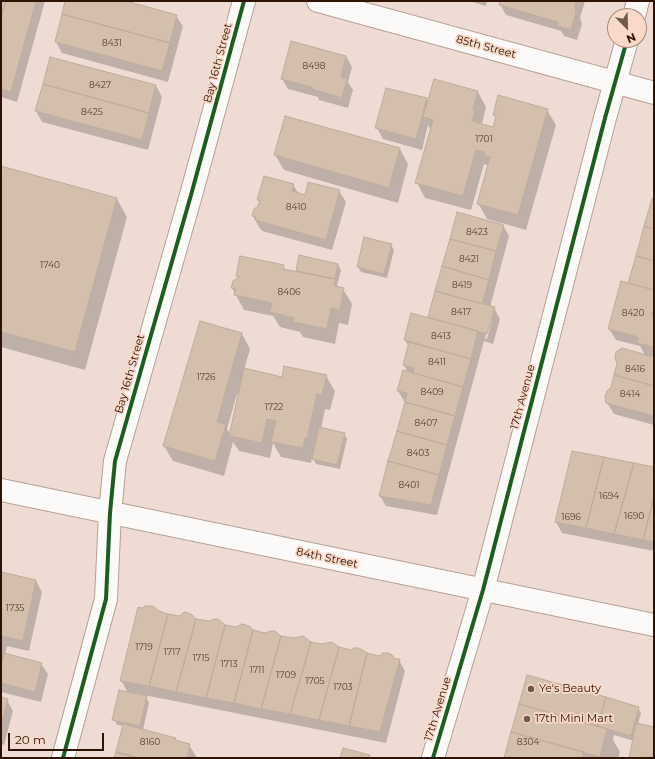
<!DOCTYPE html>
<style>
body{margin:0}
#map{position:relative;width:655px;height:759px;overflow:hidden;background:#eedcd4;font-family:Montserrat,sans-serif}
canvas{display:block}
.frame{position:absolute;inset:0;border:2px solid #2e1204;pointer-events:none}
.north{position:absolute;left:607px;top:8px;width:40px;height:40px;box-sizing:border-box;background:#f9d9c9;border:1px solid #a8897a;border-radius:50%;rotate:157deg;font-size:11px;font-weight:700;line-height:16px;text-align:center;color:#2e1204}
.north::after{content:'';display:block;margin:auto;width:14px;height:18px;background:#71594d;clip-path:polygon(50% 0,100% 100%,50% 72%,0 100%)}
.scale{position:absolute;left:8px;top:733px;width:96px;height:18px;box-sizing:border-box;border:2px solid #2e1204;border-top:0;padding-left:5px;font-size:12px;line-height:14px;white-space:nowrap;color:#2e1204;-webkit-text-stroke:3px #f9d9c9;paint-order:stroke}
</style>
<div id="map">
<canvas width="655" height="759"></canvas>
<div class="frame"></div>
<div class="north">N</div>
<div class="scale">20 m</div>
</div>
<script>
const ctx = document.querySelector('canvas').getContext('2d');
ctx.lineJoin = 'round';
function fillPath(path, color) { ctx.fillStyle = color; ctx.fill(path, 'evenodd'); }
const toPath = rows => new Path2D(rows.map(r => 'M' + r).join(''));
function strokePath(path, color, width, dash) { ctx.strokeStyle = color; ctx.lineWidth = width; ctx.lineCap = dash ? 'butt' : 'round'; ctx.setLineDash(dash || []); ctx.stroke(path); }
function write(font, color, halo, rows, align = 'center') {
  ctx.font = font + ' Montserrat,sans-serif'; ctx.lineWidth = 3.5; ctx.setLineDash([]); ctx.textBaseline = 'middle'; ctx.strokeStyle = halo; ctx.fillStyle = color; for (const [text, x, y, turn = 0] of rows) {
    ctx.save(); ctx.translate(x, y); ctx.rotate((+turn || 0) * Math.PI / 180); ctx.textAlign = isNaN(turn) ? turn : align; if (halo) ctx.strokeText(text, 0, 0); ctx.fillText(text, 0, 0); ctx.restore();
  }
}
const shadow = toPath([
 [1,1,45,1,17,102,1,97],
 [67,1,123,1,176,16,183,26,168,82,62,53,56,42],
 [469,1,487,1,486,6],
 [501,1,585,1,580,18,582,24,577,40,564,36,561,31,506,15,500,4],
 [346,56,352,67,348,82,353,90,348,108,319,100,318,97,288,89,282,79],
 [50,58,156,86,162,97,148,150,42,122,36,111],
 [478,92,486,107,482,124,494,129,496,119,494,115,547,110,556,125,526,230,487,219,478,203,489,166,484,164,471,210,425,198,417,183,431,130,428,125,422,150,383,139,377,128,426,99,428,103],
 [400,149,408,164,398,203,284,170,275,155],
 [1,167,117,199,127,217,85,370,1,347],
 [293,185,299,194,305,196,339,191,346,202,332,250,262,231,259,227,253,216,259,206,260,202,258,200],
 [654,193,654,425,614,414,607,403,645,355,640,346,616,340,609,329,629,284],
 [457,213,503,225,509,236,490,307,494,308,500,319,493,344,484,341,437,515,386,506,380,496,406,402,404,401,398,391,408,373,404,365,409,347,405,340,429,319],
 [491,315,493,315,487,339,485,338],
 [391,245,394,250,387,278,361,272,358,267],
 [338,264,341,270,337,285,339,288,343,289,352,304,348,325,339,323,335,344,303,337,300,332,280,327,273,316,244,310,232,288,239,278,237,276,283,266,286,270,298,273,297,271],
 [242,334,250,349,244,370,283,378,326,376,335,391,330,410,325,409,321,429,344,434,347,439,340,469,316,464,312,457,311,463,281,457,273,443,270,458,239,451,233,442,224,476,173,461,164,446],
 [237,394,239,394,230,434,227,429],
 [654,468,654,551,562,533,556,522],
 [1,573,36,581,42,592,29,651,7,646,5,655,41,664,48,674,41,702,1,692],
 [158,612,399,660,405,671,386,743,134,693,134,694,146,697,149,703,143,730,175,738,178,742,189,745,196,756,195,758,115,758,124,726,117,725,114,719,128,693,121,680],
 [528,677,638,708,641,713,638,724,654,728,654,758,630,758,634,741,614,735,613,740,620,752,618,758,505,758],
 [1,698,7,700,13,711,4,745,1,744]
]);
const building = toPath([
 [1,1,6,1,1,17,1,1],
 [6,1,36,1,11,92,1,89,1,17,6,1],
 [65,1,126,1,177,15,170,43,62,14,65,1],
 [500,1,576,1,575,7,576,12,571,30,557,26,558,22,499,5,500,1],
 [62,14,170,43,162,71,55,42,62,14],
 [291,41,346,56,341,77,347,79,342,98,312,89,312,87,281,79,291,41],
 [50,57,156,85,149,113,43,84,50,57],
 [434,79,478,91,473,110,475,111,472,121,493,127,496,116,493,115,498,95,548,109,518,215,477,204,490,157,484,155,485,152,476,150,463,196,415,183,433,120,423,117,434,79],
 [43,84,149,113,142,140,35,111,43,84],
 [386,88,427,98,416,139,375,128,386,88],
 [285,116,400,148,389,188,274,155,285,116],
 [1,166,117,198,75,352,1,332,1,166],
 [264,176,294,184,292,191,305,195,308,182,340,190,326,240,255,220,256,217,252,216,254,209,258,206,260,200,257,200,264,176],
 [652,199,654,199,654,229,644,226,652,199],
 [457,212,504,225,496,251,450,239,457,212],
 [644,226,654,229,654,261,636,256,644,226],
 [364,237,392,244,384,274,357,267,364,237],
 [450,239,496,251,489,280,442,266,450,239],
 [299,255,338,264,335,279,296,271,299,255],
 [240,256,284,265,283,269,335,279,334,286,344,288,340,310,331,308,327,329,293,322,294,318,270,312,272,303,234,295,236,289,231,288,233,281,239,277,236,276,240,256],
 [636,256,654,261,654,290,628,283,636,256],
 [442,266,489,280,482,304,435,291,442,266],
 [621,281,654,290,654,309,652,316,654,316,654,347,637,343,638,337,608,329,621,281],
 [435,291,495,307,487,334,428,317,435,291],
 [411,313,478,331,471,359,404,340,411,313],
 [200,321,242,333,217,422,226,424,215,461,163,446,200,321],
 [409,342,471,359,463,387,413,373,414,368,403,365,409,342],
 [622,348,654,357,654,386,614,375,617,363,615,358,616,352,622,348],
 [284,366,327,375,322,395,317,394,307,439,305,438,303,448,271,442,276,421,267,419,262,443,229,436,244,368,282,377,284,366],
 [403,370,463,387,455,416,405,402,407,393,397,391,403,370],
 [614,375,654,386,654,416,606,403,605,397,607,391,611,387,614,375],
 [405,402,455,416,447,445,397,431,405,402],
 [319,427,345,433,337,465,312,459,319,427],
 [397,431,447,445,439,475,388,461,397,431],
 [572,451,604,457,586,528,555,522,572,451],
 [604,457,634,463,614,534,586,528,604,457],
 [388,461,439,475,431,505,379,496,388,461],
 [634,463,654,467,654,498,643,540,614,534,634,463],
 [654,498,654,542,643,540,654,498],
 [1,572,36,580,23,641,1,636,1,637,1,572],
 [146,606,153,606,159,611,168,614,149,686,120,681,138,607,142,608,146,606],
 [185,612,191,614,196,619,176,692,149,686,168,614,179,616,185,612],
 [196,619,209,621,215,619,218,619,225,625,206,698,176,692,196,619],
 [242,624,249,626,253,630,234,703,206,698,225,625,236,627,242,624],
 [253,630,265,633,271,631,275,631,281,636,261,709,234,703,253,630],
 [281,636,294,638,303,636,311,642,290,714,261,709,281,636],
 [311,642,321,644,332,642,339,647,319,720,290,714,311,642],
 [339,647,351,650,354,648,359,648,367,653,349,726,319,720,339,647],
 [4,653,42,663,35,692,1,683,1,666,4,653],
 [367,653,379,656,383,653,388,653,392,655,395,659,400,659,380,732,349,726,367,653],
 [527,675,606,697,598,726,519,704,527,675],
 [119,690,147,696,140,726,112,720,119,690],
 [1,697,8,699,1,725,1,697],
 [606,697,639,707,631,736,598,726,606,697],
 [519,704,607,729,600,757,511,732,519,704],
 [636,723,654,727,654,757,629,758,636,723],
 [123,724,176,738,175,740,190,744,187,758,138,758,116,752,123,724],
 [511,732,584,752,582,758,504,758,511,732],
 [343,748,370,755,369,758,340,758,343,748],
 [116,752,138,758,114,758,116,752]
]);
const street = toPath([
 [318,1,654,93],
 [634,16,638,1],
 [1,490,654,625],
 [63,758,106,599,110,513,115,461,191,195,244,1],
 [433,758,483,590,605,118,627,40]
]);
const cycleway = toPath([
 [63,758,106,599,110,513,115,461,191,195,244,1],
 [433,758,483,590,605,118,627,40]
]);
const markers = [
 [531,689,4,"#71594d"],
 [527,719,4,"#71594d"]
];
const numberNames = [
 ["8431",112,43],
 ["8498",314,66],
 ["8427",100,85],
 ["8425",92,112],
 ["1701",484,139],
 ["8410",296,207],
 ["8423",477,232],
 ["8421",469,259],
 ["1740",50,265],
 ["8419",462,285],
 ["8406",289,292],
 ["8417",461,312],
 ["8420",633,313],
 ["8413",441,336],
 ["8411",437,362],
 ["8416",635,369],
 ["1726",206,377],
 ["8409",432,392],
 ["8414",630,394],
 ["1722",274,407],
 ["8407",426,423],
 ["8403",418,453],
 ["8401",409,485],
 ["1694",609,496],
 ["1690",634,516],
 ["1696",571,517],
 ["1735",15,608],
 ["1719",144,647],
 ["1717",172,652],
 ["1715",201,658],
 ["1713",229,664],
 ["1711",257,670],
 ["1709",286,675],
 ["1705",315,681],
 ["1703",343,687],
 ["8160",150,742],
 ["8304",528,742]
];
const streetNames = [
 ["85th Street",486,47,15],
 ["Bay 16th Street",218,63,-75],
 ["Bay 16th Street",130,374,-74],
 ["17th Avenue",523,397,-75],
 ["84th Street",327,558,12],
 ["17th Avenue",438,709,-73]
];
const poiNames = [
 ["Ye's Beauty",539,689],
 ["17th Mini Mart",535,719]
];
fillPath(shadow, '#0003');
fillPath(building, '#d4beac');
strokePath(building, '#bfac9c', 1);
strokePath(street, '#b5a095', 24);
strokePath(street, '#fcfaf9', 22);
strokePath(cycleway, '#1b5e20', 4);
for (const [x, y, r, color] of markers) { const dot = new Path2D(); dot.arc(x, y, r, 0, 2 * Math.PI); ctx.fillStyle = color; ctx.fill(dot); strokePath(dot, '#f9d9c9', 1.5); }
write('9px', '#583d2e', null, numberNames);
write('11px', '#2e1204', '#f9d9c9', streetNames);
write('11px', '#2e1204', '#f9d9c9', poiNames, 'left');
</script>
